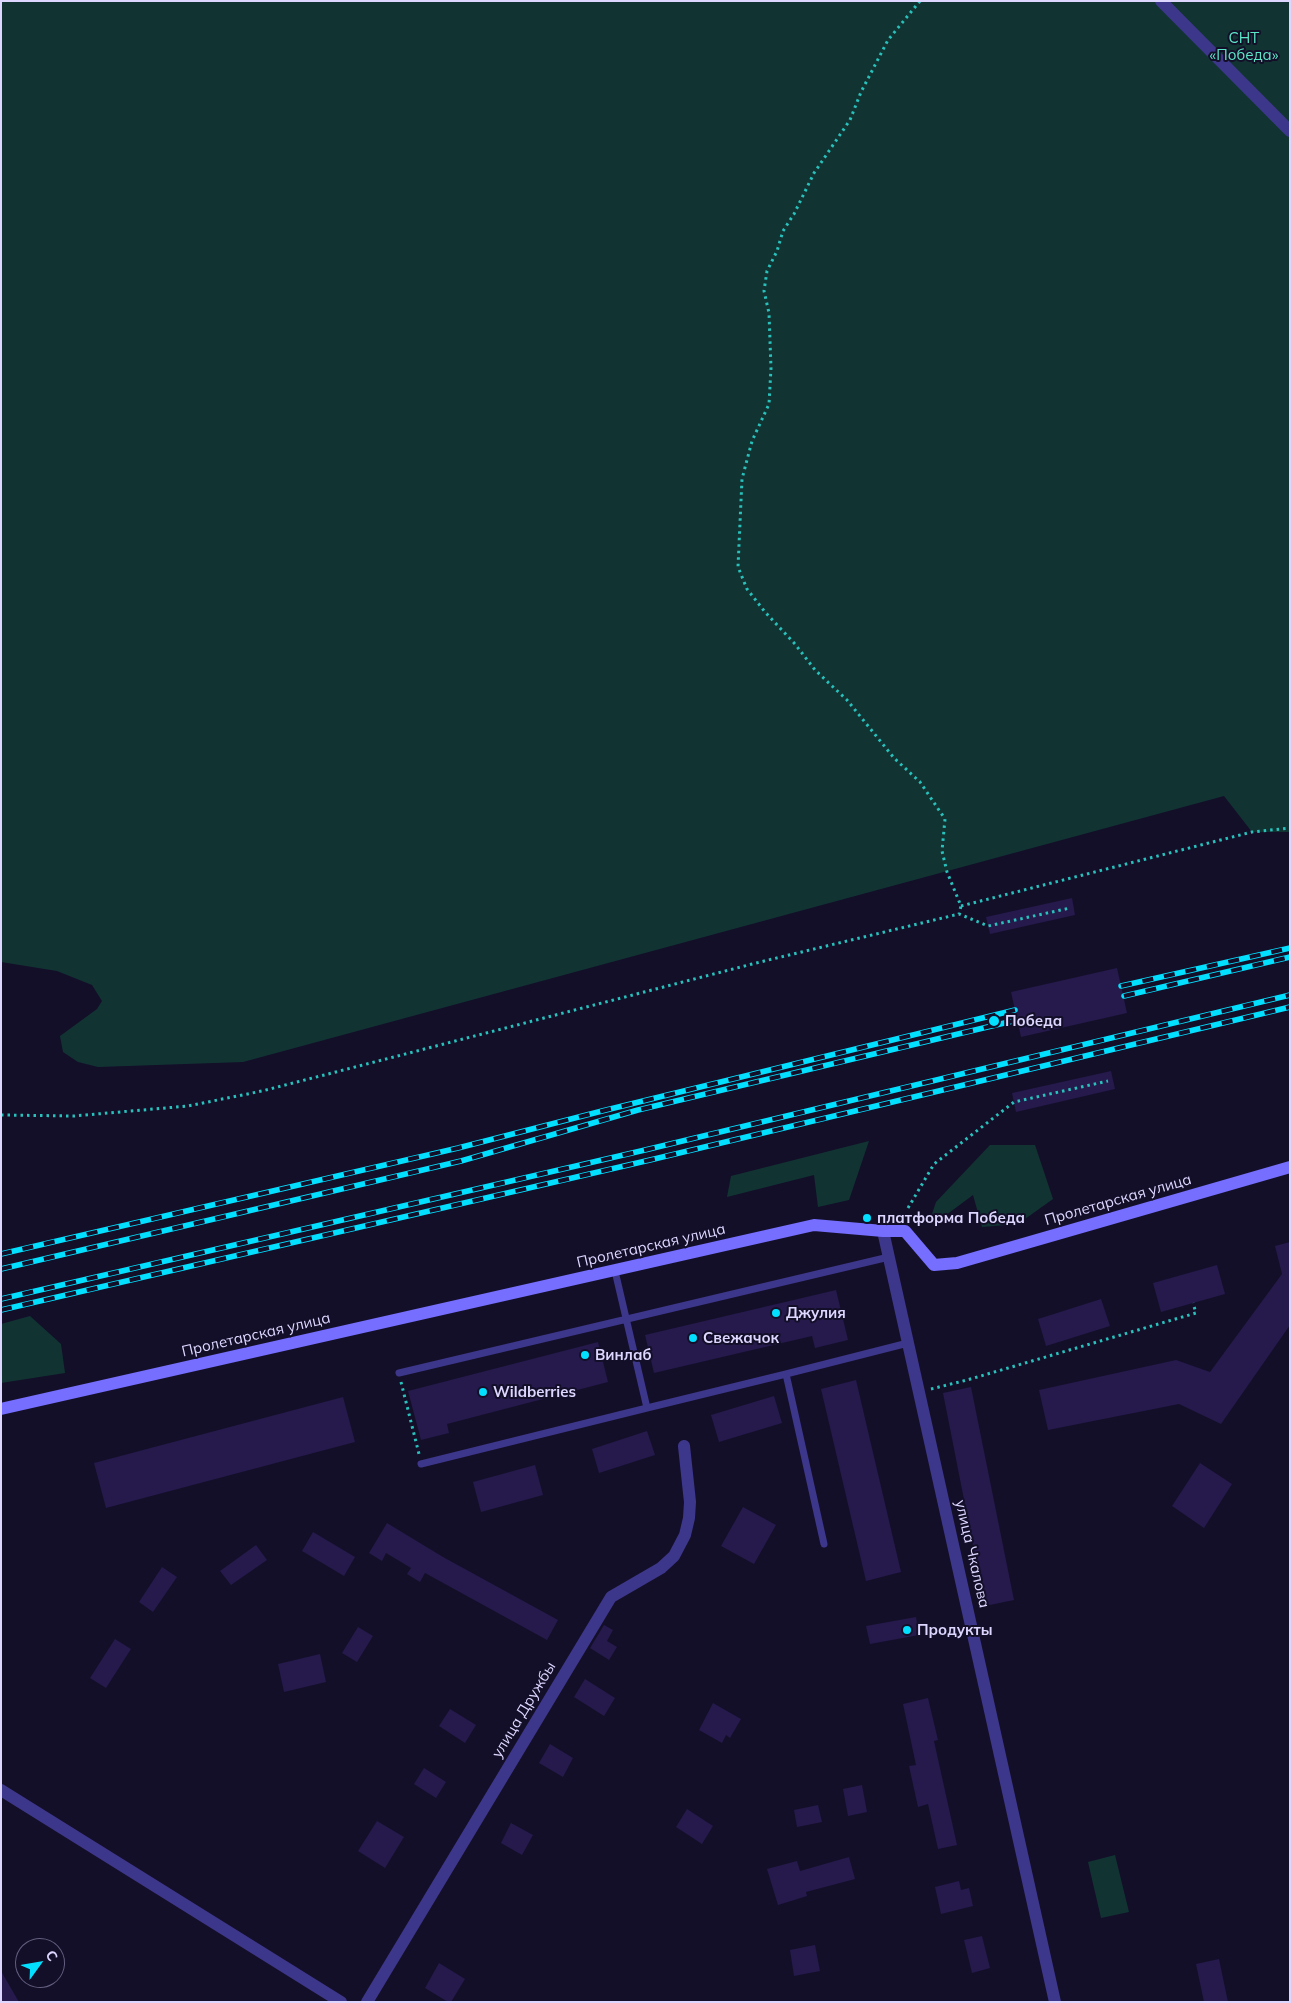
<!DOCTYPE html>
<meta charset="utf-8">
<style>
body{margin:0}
#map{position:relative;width:1291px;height:2003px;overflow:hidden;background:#140f29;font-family:Mulish,sans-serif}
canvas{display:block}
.frame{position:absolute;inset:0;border:2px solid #ddd7ff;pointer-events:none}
.north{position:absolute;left:15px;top:1938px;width:50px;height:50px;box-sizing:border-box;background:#140f29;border:1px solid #645f7f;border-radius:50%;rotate:58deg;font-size:14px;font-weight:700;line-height:20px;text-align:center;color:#ddd7ff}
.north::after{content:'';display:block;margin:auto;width:18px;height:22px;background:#03dfff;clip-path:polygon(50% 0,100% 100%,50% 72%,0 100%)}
</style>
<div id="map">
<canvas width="1291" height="2003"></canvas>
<div class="frame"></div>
<div class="north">С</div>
</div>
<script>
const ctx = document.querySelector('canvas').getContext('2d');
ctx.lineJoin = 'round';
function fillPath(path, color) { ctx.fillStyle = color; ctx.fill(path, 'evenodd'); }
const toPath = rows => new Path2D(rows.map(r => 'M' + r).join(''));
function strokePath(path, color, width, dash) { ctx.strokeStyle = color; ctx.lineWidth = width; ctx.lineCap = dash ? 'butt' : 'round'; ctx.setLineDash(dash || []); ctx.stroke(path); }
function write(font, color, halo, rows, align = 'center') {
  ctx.font = font + ' Mulish,sans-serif'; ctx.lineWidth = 4; ctx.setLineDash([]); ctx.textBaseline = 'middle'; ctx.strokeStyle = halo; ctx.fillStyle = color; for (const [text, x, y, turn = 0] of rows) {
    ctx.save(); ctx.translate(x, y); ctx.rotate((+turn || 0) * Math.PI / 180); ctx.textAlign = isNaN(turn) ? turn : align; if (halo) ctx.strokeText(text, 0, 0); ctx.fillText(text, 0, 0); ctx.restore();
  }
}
const green = toPath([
 [1,1,1290,1,1290,832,1252,832,1224,796,243,1062,98,1067,78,1062,63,1052,60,1036,97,1009,102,1001,92,985,57,971,1,962],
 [869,1141,849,1200,818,1207,814,1175,727,1197,731,1176],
 [990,1145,1035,1145,1053,1199,1018,1224,982,1227,973,1195,938,1221,931,1217,936,1202],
 [30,1316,61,1344,65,1373,1,1383,1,1324],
 [1115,1855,1129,1912,1101,1918,1088,1862]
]);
const building = toPath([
 [1072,898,1075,915,990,934,986,917],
 [1117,968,1127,1013,1021,1037,1011,992],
 [1111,1071,1115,1089,1016,1112,1012,1093],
 [1290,1242,1290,1325,1221,1424,1179,1404,1048,1430,1039,1390,1176,1360,1210,1372,1282,1274,1275,1246],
 [1217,1265,1225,1294,1161,1312,1153,1283],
 [836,1290,848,1340,815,1348,812,1336,654,1373,645,1335],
 [1101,1299,1110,1326,1046,1346,1038,1319],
 [598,1342,608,1382,447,1424,449,1433,421,1440,408,1391],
 [856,1380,901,1572,866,1581,821,1389],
 [971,1387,1014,1600,985,1606,943,1393],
 [774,1396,782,1423,719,1442,711,1415],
 [343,1397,355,1442,106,1508,94,1463],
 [647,1431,655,1455,599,1473,592,1449],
 [1200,1463,1232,1484,1204,1528,1172,1506],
 [535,1465,543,1495,481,1512,473,1482],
 [743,1507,776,1525,754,1564,721,1546],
 [387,1523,443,1557,558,1620,547,1640,425,1573,420,1582,407,1574,411,1568,386,1553,382,1561,369,1553],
 [313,1532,355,1557,344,1576,302,1551],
 [256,1545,267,1560,231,1585,220,1571],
 [162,1567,177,1577,153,1612,139,1602],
 [916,1617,919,1635,870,1644,866,1626],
 [604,1625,613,1630,607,1641,617,1647,609,1660,590,1648],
 [358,1627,373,1636,357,1662,342,1653],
 [115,1639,131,1649,106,1688,90,1678],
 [320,1654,326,1682,284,1692,278,1664],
 [585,1679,615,1698,604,1716,574,1697],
 [928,1698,938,1740,934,1741,957,1845,938,1849,928,1804,918,1807,909,1766,916,1765,903,1704],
 [713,1703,741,1719,730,1738,726,1735,722,1743,699,1730],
 [450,1709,476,1725,465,1743,439,1726],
 [550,1744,573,1758,563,1777,539,1763],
 [424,1768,446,1782,436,1798,414,1784],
 [862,1785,867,1812,848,1816,843,1789],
 [818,1805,822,1822,797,1827,794,1810],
 [687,1809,713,1826,702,1844,676,1827],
 [377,1821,404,1837,385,1868,358,1851],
 [511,1823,533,1835,522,1855,501,1843],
 [849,1857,855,1879,806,1892,807,1896,778,1905,767,1869,797,1861,800,1871],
 [959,1881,961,1890,969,1888,973,1906,941,1914,935,1887],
 [982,1936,990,1968,972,1973,964,1940],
 [815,1945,820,1971,794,1976,790,1950],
 [1219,1959,1228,2002,1204,2002,1196,1964],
 [439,1963,465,1979,451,2002,448,2002,425,1988],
 [1,1971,19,2002,1,2002]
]);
const path = toPath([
 [920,1,888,40,861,92,850,120,814,173,794,214,783,231,777,251,767,271,764,291,769,313,771,368,769,404,752,441,742,479,738,567,747,589,765,612,795,644,815,670,847,700,894,758,920,782,945,819,942,851,947,872,961,906,959,914],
 [961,906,1252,832,1290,828],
 [1,1115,74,1116,188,1106,262,1091,332,1073,756,963,959,914,988,926,1070,908],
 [908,1208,934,1164,1014,1102,1108,1081],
 [401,1382,419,1454],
 [931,1389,967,1380,1196,1313,1193,1303]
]);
const service = toPath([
 [399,1373,889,1257],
 [786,1374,908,1343],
 [647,1408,786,1374,824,1544],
 [421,1464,647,1408,615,1271]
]);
const minor = toPath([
 [1161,1,1290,131],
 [883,1231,1055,2002],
 [1,1790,341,2002],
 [367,2002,611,1597,661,1568,674,1556,685,1535,689,1518,690,1502,684,1446]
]);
const secondary = toPath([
 [1,1409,814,1225,883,1231,905,1231,934,1265,957,1263,1290,1167]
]);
const rail = toPath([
 [1121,986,1290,948],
 [1124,996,1290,957],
 [1,1254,458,1148,602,1111,1015,1010],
 [1,1269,461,1161,638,1110,1017,1020],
 [1,1299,645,1150,1290,995],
 [1,1310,650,1160,1290,1007]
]);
const markers = [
 [994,1021,6,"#03dfff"],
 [867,1218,5,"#03dfff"],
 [776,1313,5,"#03dfff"],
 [693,1338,5,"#03dfff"],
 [585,1355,5,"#03dfff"],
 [483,1392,5,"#03dfff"],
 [907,1630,5,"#03dfff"]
];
const parkNames = [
 ["СНТ",1244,38],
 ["«Победа»",1244,55]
];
const poiNames = [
 ["Победа",1005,1021],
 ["платформа Победа",877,1218],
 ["Джулия",786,1313],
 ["Свежачок",703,1338],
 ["Винлаб",595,1355],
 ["Wildberries",493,1392],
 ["Продукты",917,1630]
];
const streetNames = [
 ["Пролетарская улица",1118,1200,-16],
 ["Пролетарская улица",651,1246,-13],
 ["Пролетарская улица",256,1335,-13],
 ["улица Чкалова",972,1554,77],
 ["улица Дружбы",524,1710,-59]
];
fillPath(green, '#113433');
fillPath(building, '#251a4b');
strokePath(path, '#29c1bc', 3, [2.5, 4]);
strokePath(service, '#3d378b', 7);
strokePath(minor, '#3d378b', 12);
strokePath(secondary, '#756eff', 12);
strokePath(rail, '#03dfff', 5.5);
strokePath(rail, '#140f29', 4, [11]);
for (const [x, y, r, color] of markers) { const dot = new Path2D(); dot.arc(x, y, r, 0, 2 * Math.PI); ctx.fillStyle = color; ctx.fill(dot); strokePath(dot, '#140f29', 2); }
write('15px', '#5be7c7', '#140f29', parkNames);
write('bold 15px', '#ddd7ff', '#140f29', poiNames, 'left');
write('15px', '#ddd7ff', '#140f29', streetNames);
</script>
